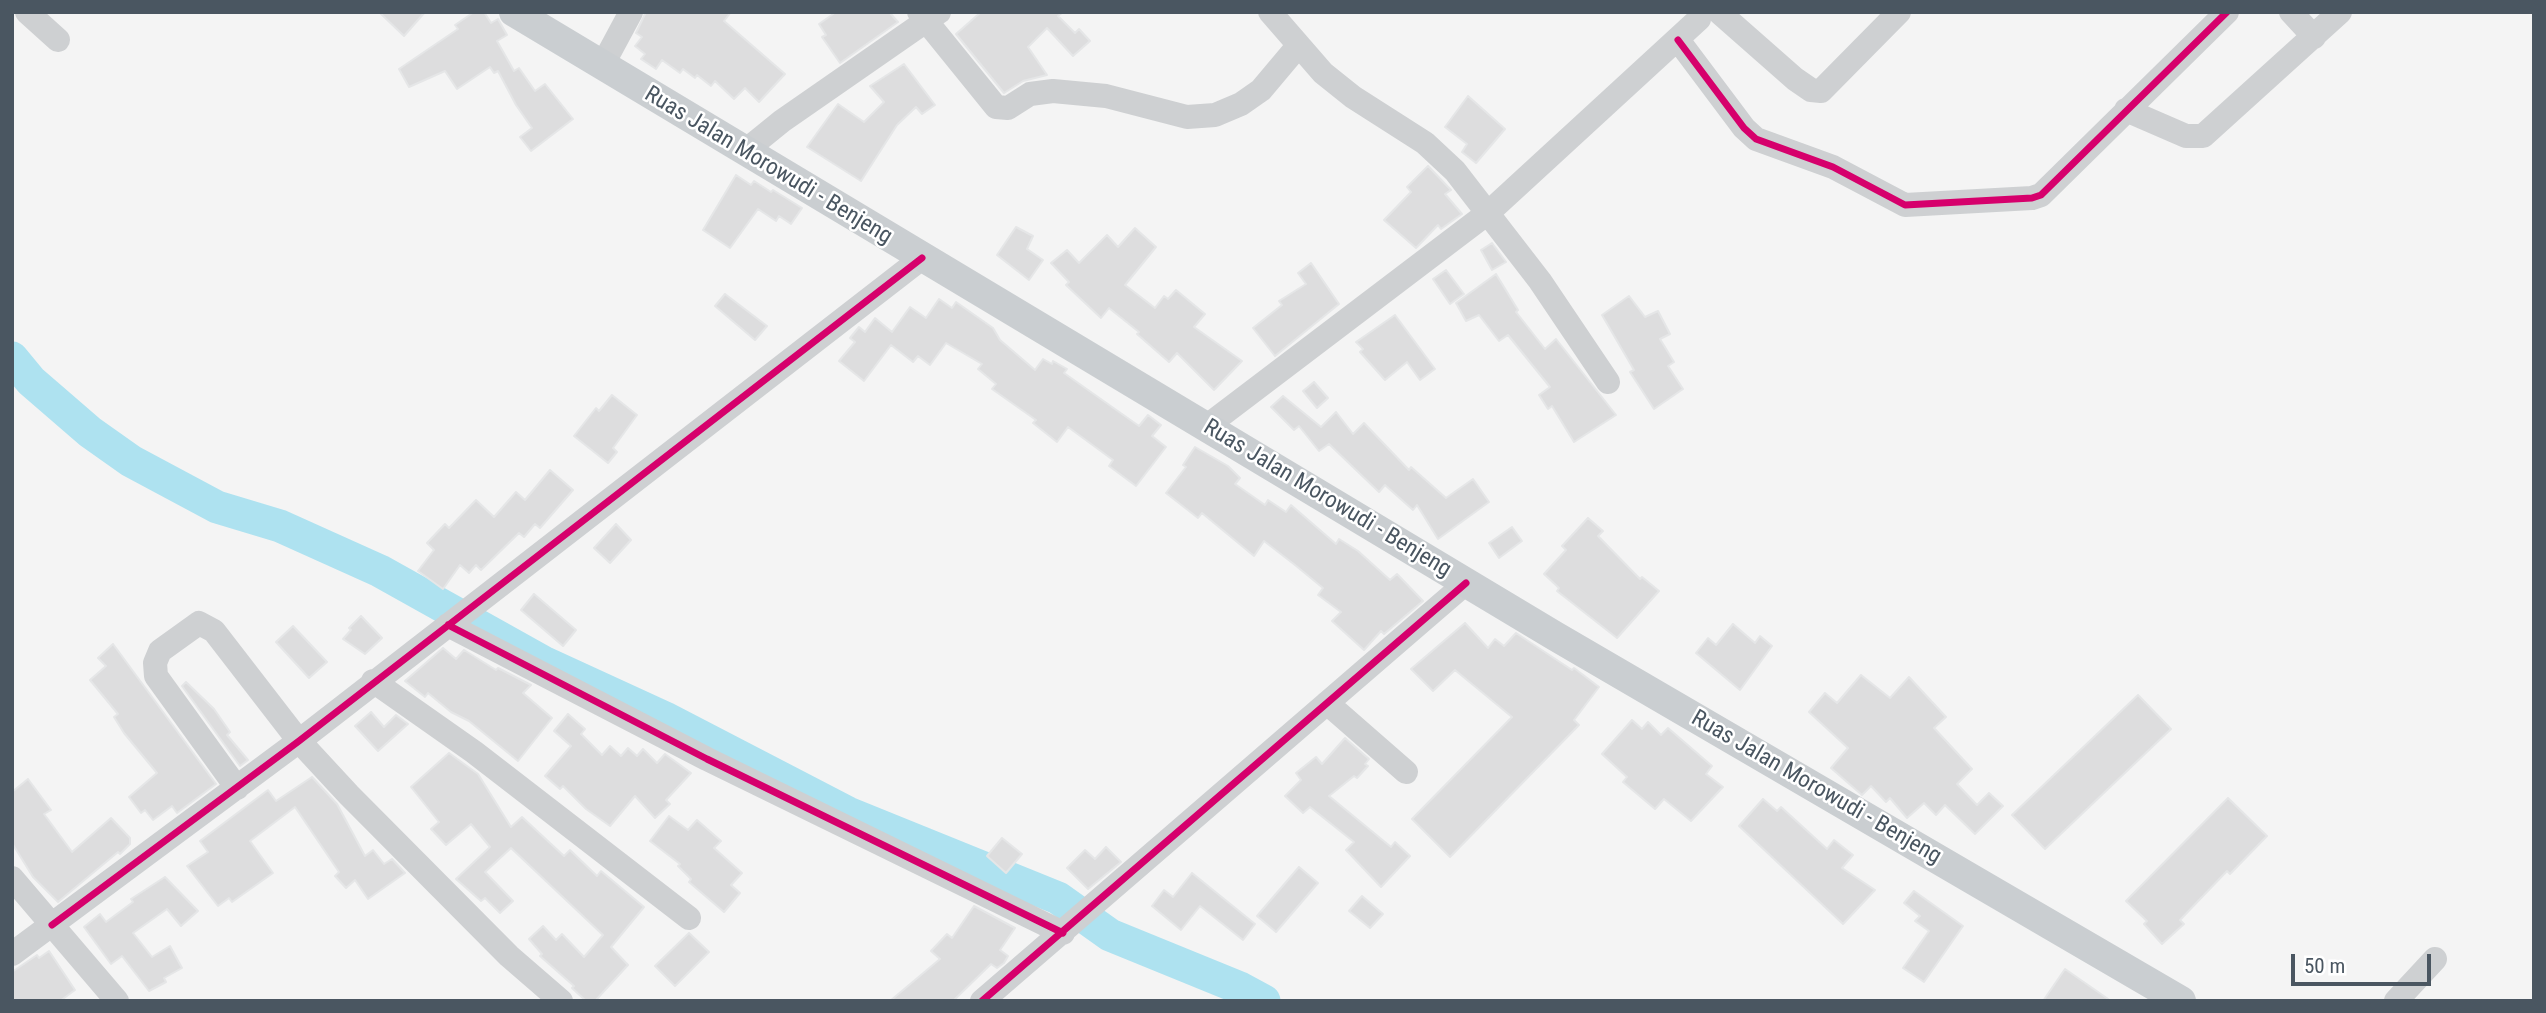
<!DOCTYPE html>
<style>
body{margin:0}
#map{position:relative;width:2546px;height:1013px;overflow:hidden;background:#f4f4f4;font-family:"Roboto Condensed",sans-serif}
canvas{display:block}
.frame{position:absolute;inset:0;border:14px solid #4a5661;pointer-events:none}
.scale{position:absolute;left:2291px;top:954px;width:140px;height:32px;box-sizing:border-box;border:4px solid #4a5661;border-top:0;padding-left:9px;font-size:21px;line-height:24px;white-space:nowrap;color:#4a5661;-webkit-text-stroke:5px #fff;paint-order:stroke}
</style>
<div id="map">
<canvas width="2546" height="1013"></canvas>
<div class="frame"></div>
<div class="scale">50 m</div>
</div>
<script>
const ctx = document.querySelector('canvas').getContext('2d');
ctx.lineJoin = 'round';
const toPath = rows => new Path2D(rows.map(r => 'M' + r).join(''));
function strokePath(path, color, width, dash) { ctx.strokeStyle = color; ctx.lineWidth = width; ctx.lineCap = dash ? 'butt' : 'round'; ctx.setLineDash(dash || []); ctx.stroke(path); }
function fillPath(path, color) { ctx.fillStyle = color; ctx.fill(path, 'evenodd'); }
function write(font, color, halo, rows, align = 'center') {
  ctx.font = font + ' "Roboto Condensed",sans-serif'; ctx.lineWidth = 5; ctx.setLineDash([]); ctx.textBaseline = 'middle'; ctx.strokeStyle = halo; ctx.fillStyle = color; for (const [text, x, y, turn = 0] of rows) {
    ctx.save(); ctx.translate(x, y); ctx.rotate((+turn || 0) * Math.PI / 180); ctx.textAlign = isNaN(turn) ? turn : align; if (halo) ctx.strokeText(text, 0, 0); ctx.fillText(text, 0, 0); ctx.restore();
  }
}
const river = toPath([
 [12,358,31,381,90,432,131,461,217,507,280,526,380,571,543,662,665,718,848,813,1058,898,1110,935,1240,988,1264,1001]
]);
const building = toPath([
 [379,12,425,12,404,36,379,12],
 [474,12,484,12,491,23,498,19,507,35,497,41,514,71,519,68,535,91,545,84,573,119,531,151,520,137,532,128,516,105,498,71,494,73,490,67,457,89,445,71,409,87,399,69,458,29,455,25,474,12],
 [646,12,731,12,724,21,785,74,759,102,745,88,734,99,715,81,711,86,697,75,695,78,683,69,680,73,662,60,656,69,641,59,645,54,635,46,642,37,636,33,646,12],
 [836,12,889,12,898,22,840,63,822,37,826,35,819,24,836,12],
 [981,12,1063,12,1058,16,1075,33,1079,29,1090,41,1073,56,1047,28,1028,47,1047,75,1023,81,1004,93,956,34,981,12],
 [904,64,935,105,922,114,916,107,897,125,861,181,807,147,838,104,864,122,884,102,870,86,904,64],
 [1468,96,1505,129,1476,163,1462,152,1467,144,1445,127,1468,96],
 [1428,166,1451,190,1445,194,1462,214,1441,229,1438,225,1416,248,1384,220,1411,192,1407,187,1428,166],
 [736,175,751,185,754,181,771,192,773,190,802,208,791,224,779,216,776,221,758,209,730,248,703,230,736,175],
 [1016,227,1033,236,1027,249,1043,260,1029,280,997,255,1016,227],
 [1135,228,1156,247,1125,285,1155,308,1164,296,1168,299,1176,290,1205,314,1194,327,1242,361,1214,390,1177,353,1169,362,1137,334,1139,332,1109,308,1101,318,1066,285,1069,282,1051,263,1067,250,1079,263,1107,235,1118,247,1135,228],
 [1492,243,1506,262,1492,270,1481,250,1492,243],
 [1311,263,1339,304,1275,356,1253,328,1282,305,1279,301,1306,284,1298,273,1311,263],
 [1446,270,1464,294,1450,304,1433,279,1446,270],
 [1496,274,1518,310,1516,312,1545,349,1556,339,1616,415,1574,442,1552,406,1548,409,1539,395,1550,387,1508,335,1499,341,1479,315,1466,321,1456,303,1496,274],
 [725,294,767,326,755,340,715,306,725,294],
 [1629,296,1645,317,1658,311,1670,334,1660,339,1674,362,1668,366,1683,389,1654,409,1630,372,1634,370,1602,315,1629,296],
 [939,299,952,308,956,302,993,328,1000,340,1035,370,1043,359,1052,364,1053,361,1067,369,1064,373,1139,426,1148,415,1161,425,1152,436,1166,447,1136,486,1109,466,1113,460,1068,427,1057,442,1033,423,1036,420,992,389,996,384,978,369,982,364,946,343,930,365,918,356,913,362,891,345,864,381,839,361,855,342,850,338,859,327,865,332,875,318,892,332,910,307,926,318,939,299],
 [1395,315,1435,369,1420,380,1407,362,1385,380,1360,352,1363,349,1356,342,1395,315],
 [1314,382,1328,398,1317,408,1303,391,1314,382],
 [612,395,637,415,613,448,617,452,608,463,574,436,596,408,599,411,612,395],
 [1283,396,1321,427,1336,412,1353,434,1364,423,1409,470,1411,467,1446,498,1473,479,1489,502,1438,539,1417,505,1413,510,1385,485,1379,492,1329,444,1319,451,1299,426,1294,430,1271,407,1283,396],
 [1195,447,1228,466,1240,478,1235,484,1265,505,1268,500,1286,512,1291,505,1336,544,1339,539,1358,551,1390,580,1397,574,1423,601,1384,634,1381,631,1364,650,1332,621,1341,612,1318,595,1323,588,1295,565,1264,541,1254,556,1202,513,1198,518,1166,493,1186,467,1183,465,1195,447],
 [550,470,573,490,540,528,535,524,524,537,519,533,481,570,476,565,469,573,460,565,443,589,418,571,434,550,427,543,445,524,449,528,476,500,494,517,516,492,525,500,550,470],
 [1588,518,1603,531,1598,536,1640,579,1642,577,1659,591,1617,638,1557,591,1559,588,1544,574,1566,550,1562,546,1588,518],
 [616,524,631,540,610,563,594,548,616,524],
 [1512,527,1522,541,1499,558,1489,543,1512,527],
 [534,594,576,630,563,646,521,610,534,594],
 [361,616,382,638,365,654,343,639,351,630,349,628,361,616],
 [1465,623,1488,648,1495,639,1504,646,1516,633,1572,670,1574,668,1599,687,1574,720,1579,725,1450,857,1412,819,1512,717,1455,670,1433,691,1411,669,1465,623],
 [1733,624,1755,643,1760,636,1772,646,1740,690,1696,653,1708,638,1716,645,1733,624],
 [293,626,327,662,309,678,276,642,293,626],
 [113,644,216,784,177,813,172,806,153,820,145,810,141,813,129,797,157,773,124,733,114,717,118,714,90,680,106,666,98,658,113,644],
 [443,648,456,659,464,650,496,670,498,668,531,685,523,693,552,718,518,761,469,721,451,712,428,693,425,697,405,681,443,648],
 [1861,675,1890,698,1909,677,1946,717,1934,728,1972,769,1957,784,1977,805,1989,793,2003,806,1975,834,1945,805,1936,815,1924,803,1907,818,1890,798,1886,802,1871,786,1862,795,1831,768,1848,748,1809,712,1825,693,1837,703,1861,675],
 [186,682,214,709,230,732,227,735,248,760,240,766,182,686,186,682],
 [2138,695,2171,729,2045,849,2012,815,2138,695],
 [371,712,384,727,396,715,408,724,378,751,355,726,371,712],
 [568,714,585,729,581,734,602,755,610,746,621,756,628,748,637,756,643,749,657,763,665,754,691,773,666,800,670,804,655,818,635,796,610,826,586,809,563,786,560,789,545,776,571,746,554,731,568,714],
 [1632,720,1642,729,1648,722,1661,735,1668,728,1712,766,1706,774,1723,787,1691,821,1664,799,1655,809,1623,782,1627,777,1602,754,1632,720],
 [1345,738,1369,759,1365,764,1368,766,1357,778,1354,776,1329,796,1391,847,1395,842,1410,856,1381,887,1346,850,1354,842,1310,807,1303,813,1285,796,1301,780,1296,773,1316,757,1322,764,1345,738],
 [449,753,478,774,511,827,522,817,564,856,570,850,597,876,601,871,644,907,611,947,628,965,595,1001,586,1001,572,988,574,986,540,956,542,954,529,939,543,926,556,940,562,934,584,957,603,935,511,848,485,872,513,901,500,913,485,898,481,901,456,879,490,847,471,824,446,845,431,829,439,822,411,787,449,753],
 [312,777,337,804,365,856,373,850,384,864,392,859,405,873,368,899,355,880,346,888,335,876,339,872,295,807,250,841,273,873,232,902,229,898,218,906,187,866,208,852,200,841,268,790,276,801,312,777],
 [28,779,51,810,44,814,72,852,111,818,130,838,130,844,120,854,118,852,58,902,33,877,12,843,12,792,28,779],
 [2228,798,2267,836,2230,874,2227,871,2180,920,2184,924,2162,944,2144,924,2147,921,2126,901,2228,798],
 [1763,799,1777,811,1781,807,1827,849,1834,840,1853,855,1842,868,1875,890,1843,924,1739,826,1763,799],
 [669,816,688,830,697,820,721,841,714,848,742,873,731,885,740,893,724,912,689,882,691,879,678,866,680,864,650,841,669,816],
 [1002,838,1022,854,1006,873,987,856,1002,838],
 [1106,847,1121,862,1088,889,1067,868,1085,850,1095,859,1106,847],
 [1299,867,1318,883,1276,932,1257,916,1299,867],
 [1192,873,1255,924,1243,940,1200,906,1181,930,1152,906,1164,890,1173,897,1192,873],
 [165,877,198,911,181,926,167,909,133,933,152,957,170,946,182,968,164,978,166,982,149,991,122,956,111,964,84,927,100,914,106,922,133,902,131,899,165,877],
 [1914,891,1963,926,1924,982,1903,968,1929,931,1915,921,1920,916,1904,903,1914,891],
 [1362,896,1383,914,1370,928,1349,911,1362,896],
 [974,906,1015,928,1000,950,1008,956,1004,963,997,968,991,964,953,1001,890,1001,940,959,931,951,947,934,952,938,974,906],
 [689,933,709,952,675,986,655,966,689,933],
 [49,951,75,990,60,1001,12,1001,12,972,37,955,39,958,49,951],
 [2065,969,2111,1001,2043,1001,2065,969]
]);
const minor = toPath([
 [27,12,58,40],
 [919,12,996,107,1008,108,1030,94,1053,91,1106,96,1187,117,1215,115,1241,104,1261,90,1298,46],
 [1270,12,1323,73,1353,97,1425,143,1455,171,1540,281,1608,382],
 [2291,12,2314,37],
 [1720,13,1795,79,1811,90,1821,91,1899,12],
 [1678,40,1744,128,1756,139,1833,167,1905,205,2032,198,2041,195,2227,12],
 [602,66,631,12],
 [2126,110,2186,136,2203,136,2340,12],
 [745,151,782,121,939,12],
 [1207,426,1489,212,1699,19],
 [448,625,707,759,1063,933],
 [373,681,474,752,689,918],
 [1327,703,1406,772],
 [237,788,156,676,155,663,160,651,199,623,214,631,299,741,349,795,509,956,561,1001],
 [12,878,117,1001],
 [12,954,299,741,922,258],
 [982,1001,1466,583],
 [2396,1001,2435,959]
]);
const major = toPath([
 [514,12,1555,636,2181,1001]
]);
const cycleway = toPath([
 [1678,40,1744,128,1756,139,1833,167,1905,205,2032,198,2041,195,2227,12],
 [448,625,707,759,1063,933],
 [52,925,299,741,922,258],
 [982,1001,1466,583]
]);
const streetNames = [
 ["Ruas Jalan Morowudi - Benjeng",768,166,31],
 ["Ruas Jalan Morowudi - Benjeng",1327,499,31],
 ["Ruas Jalan Morowudi - Benjeng",1816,788,30]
];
strokePath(river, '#aee2f0', 33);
fillPath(building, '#ddddde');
strokePath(building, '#e5e6e7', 2);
strokePath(minor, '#ced0d2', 24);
strokePath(major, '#caced1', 30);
strokePath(cycleway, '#d6006c', 7);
write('23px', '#4a5661', '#fff', streetNames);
</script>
